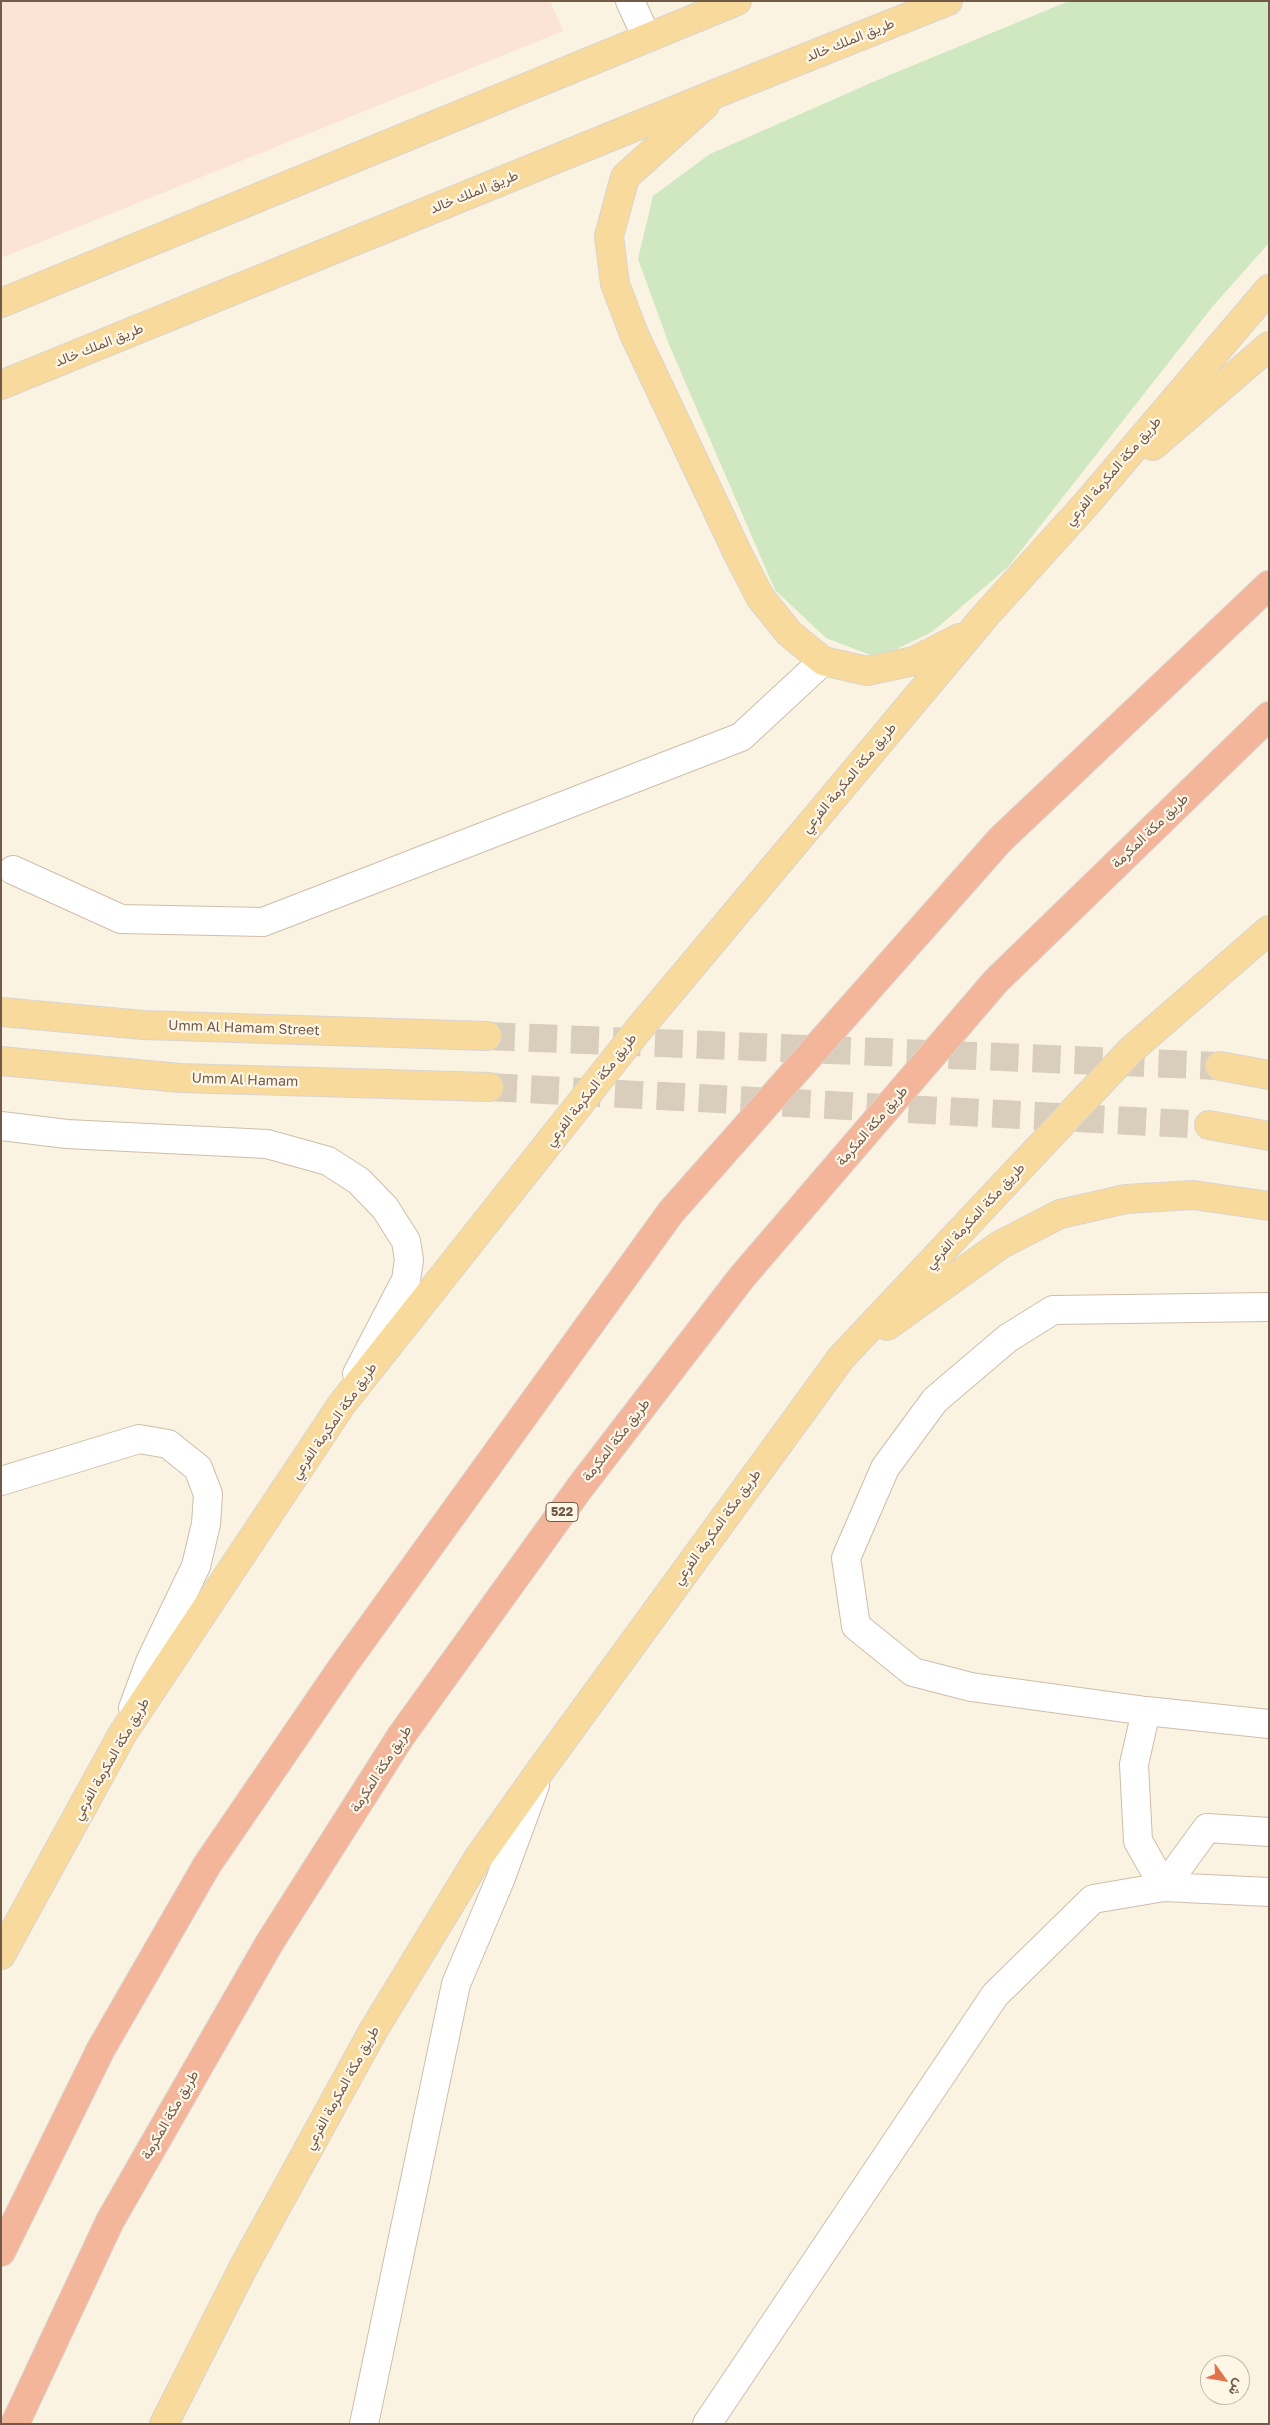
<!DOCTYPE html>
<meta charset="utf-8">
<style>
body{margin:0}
#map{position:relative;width:1270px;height:2425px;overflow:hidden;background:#fbf3e2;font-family:"Golos Text",Vazirmatn,sans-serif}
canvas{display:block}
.frame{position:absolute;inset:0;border:2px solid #725a49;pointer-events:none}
.north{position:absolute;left:1200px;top:2355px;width:50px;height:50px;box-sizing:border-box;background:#fef7e8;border:1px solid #c6b8a8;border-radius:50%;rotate:122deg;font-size:14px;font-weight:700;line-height:20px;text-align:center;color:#725a49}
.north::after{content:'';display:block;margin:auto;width:18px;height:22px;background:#e1744b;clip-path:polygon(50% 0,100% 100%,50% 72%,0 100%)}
</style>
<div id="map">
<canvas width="1270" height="2425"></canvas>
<div class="frame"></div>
<div class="north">ش</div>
</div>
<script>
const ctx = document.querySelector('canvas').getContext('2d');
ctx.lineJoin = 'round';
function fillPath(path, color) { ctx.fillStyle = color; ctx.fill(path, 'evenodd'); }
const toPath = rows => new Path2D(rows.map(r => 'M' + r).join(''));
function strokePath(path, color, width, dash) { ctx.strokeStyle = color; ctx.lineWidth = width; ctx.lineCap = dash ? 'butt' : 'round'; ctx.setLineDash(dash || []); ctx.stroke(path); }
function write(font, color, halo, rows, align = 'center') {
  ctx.font = font + ' "Golos Text",Vazirmatn,sans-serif'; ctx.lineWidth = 4.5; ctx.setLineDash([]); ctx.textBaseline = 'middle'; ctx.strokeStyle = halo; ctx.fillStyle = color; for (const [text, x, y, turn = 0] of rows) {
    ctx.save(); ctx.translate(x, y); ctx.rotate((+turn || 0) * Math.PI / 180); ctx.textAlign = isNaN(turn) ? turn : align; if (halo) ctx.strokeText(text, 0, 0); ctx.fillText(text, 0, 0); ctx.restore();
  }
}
const commercial = toPath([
 [1,1,550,1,563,31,1,258]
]);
const green = toPath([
 [1069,1,1269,1,1269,243,1213,306,1008,567,932,632,878,658,826,638,775,590,670,347,638,259,653,196,710,154,873,82]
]);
const majorTunnel = toPath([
 [487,1036,1220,1066],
 [489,1087,1209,1125]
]);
const minor = toPath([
 [630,1,647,38],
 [13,870,121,919,263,922,741,737,823,661],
 [1,1126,67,1134,267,1144,328,1161,359,1181,385,1208,406,1241,409,1260,406,1280,357,1374],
 [1269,1307,1053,1310,1008,1338,935,1400,885,1468,846,1558,856,1626,913,1672,971,1687,1146,1711,1269,1724],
 [1,1481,139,1439,168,1444,198,1468,208,1494,206,1524,196,1566,150,1662,133,1708],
 [1146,1711,1134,1764,1138,1841,1164,1887],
 [1164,1887,1207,1828,1269,1832],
 [364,2424,456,1984,500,1880,535,1785],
 [707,2424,995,1995,1093,1899,1164,1887,1269,1892]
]);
const major = toPath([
 [705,105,625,177,609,236,615,284,634,334,738,554,760,597,789,633,823,661,867,671,914,661,959,638],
 [1,303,737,1],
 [1,385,720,92,948,1],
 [1153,446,1269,346],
 [1,1012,143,1025,487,1036],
 [1,1061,180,1078,489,1087],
 [1220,1066,1269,1075],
 [1209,1125,1269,1136],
 [887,1326,1000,1245,1060,1214,1126,1199,1193,1195,1269,1206],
 [1,1955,123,1733,342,1404,639,1029,985,616,1088,502,1269,289],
 [164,2424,243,2268,373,2031,477,1860,540,1771,841,1358,1131,1050,1269,930]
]);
const highway = toPath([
 [1,2252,101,2049,207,1865,343,1666,671,1212,1000,840,1269,585],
 [15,2424,110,2221,270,1942,401,1736,581,1486,742,1277,996,981,1269,716]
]);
const shields = [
 [562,1512,32]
];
const shieldNames = [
 ["522",562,1512]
];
const streetNames = [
 ["طريق الملك خالد",850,40,-22],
 ["طريق الملك خالد",474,192,-22],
 ["طريق الملك خالد",99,345,-22],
 ["طريق مكة المكرمة الفرعي",1113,471,-49],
 ["طريق مكة المكرمة الفرعي",849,778,-50],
 ["طريق مكة المكرمة",1150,831,-44],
 ["Umm Al Hamam Street",244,1028,2],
 ["Umm Al Hamam",245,1080,2],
 ["طريق مكة المكرمة الفرعي",591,1090,-52],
 ["طريق مكة المكرمة",872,1126,-49],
 ["طريق مكة المكرمة الفرعي",975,1216,-47],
 ["طريق مكة المكرمة الفرعي",334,1421,-55],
 ["طريق مكة المكرمة",616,1440,-52],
 ["طريق مكة المكرمة الفرعي",717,1527,-54],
 ["طريق مكة المكرمة الفرعي",111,1759,-60],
 ["طريق مكة المكرمة",381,1769,-57],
 ["طريق مكة المكرمة الفرعي",342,2088,-61],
 ["طريق مكة المكرمة",170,2115,-60]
];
fillPath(commercial, '#fbe3d6');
fillPath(green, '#cfe8c1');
strokePath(majorTunnel, '#d9cdbc', 28, [28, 14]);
strokePath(minor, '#cebdac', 30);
strokePath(major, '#dad4d0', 30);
strokePath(highway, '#dad4d0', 30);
strokePath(minor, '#fff', 28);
strokePath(major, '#f8db9c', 28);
strokePath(highway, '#f4b69a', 28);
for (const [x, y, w] of shields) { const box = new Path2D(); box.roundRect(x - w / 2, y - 9.5, w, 19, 4); ctx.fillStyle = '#fef7e8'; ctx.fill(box); strokePath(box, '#725a49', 1); }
write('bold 12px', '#725a49', null, shieldNames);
write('14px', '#725a49', '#fef7e8', streetNames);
</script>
